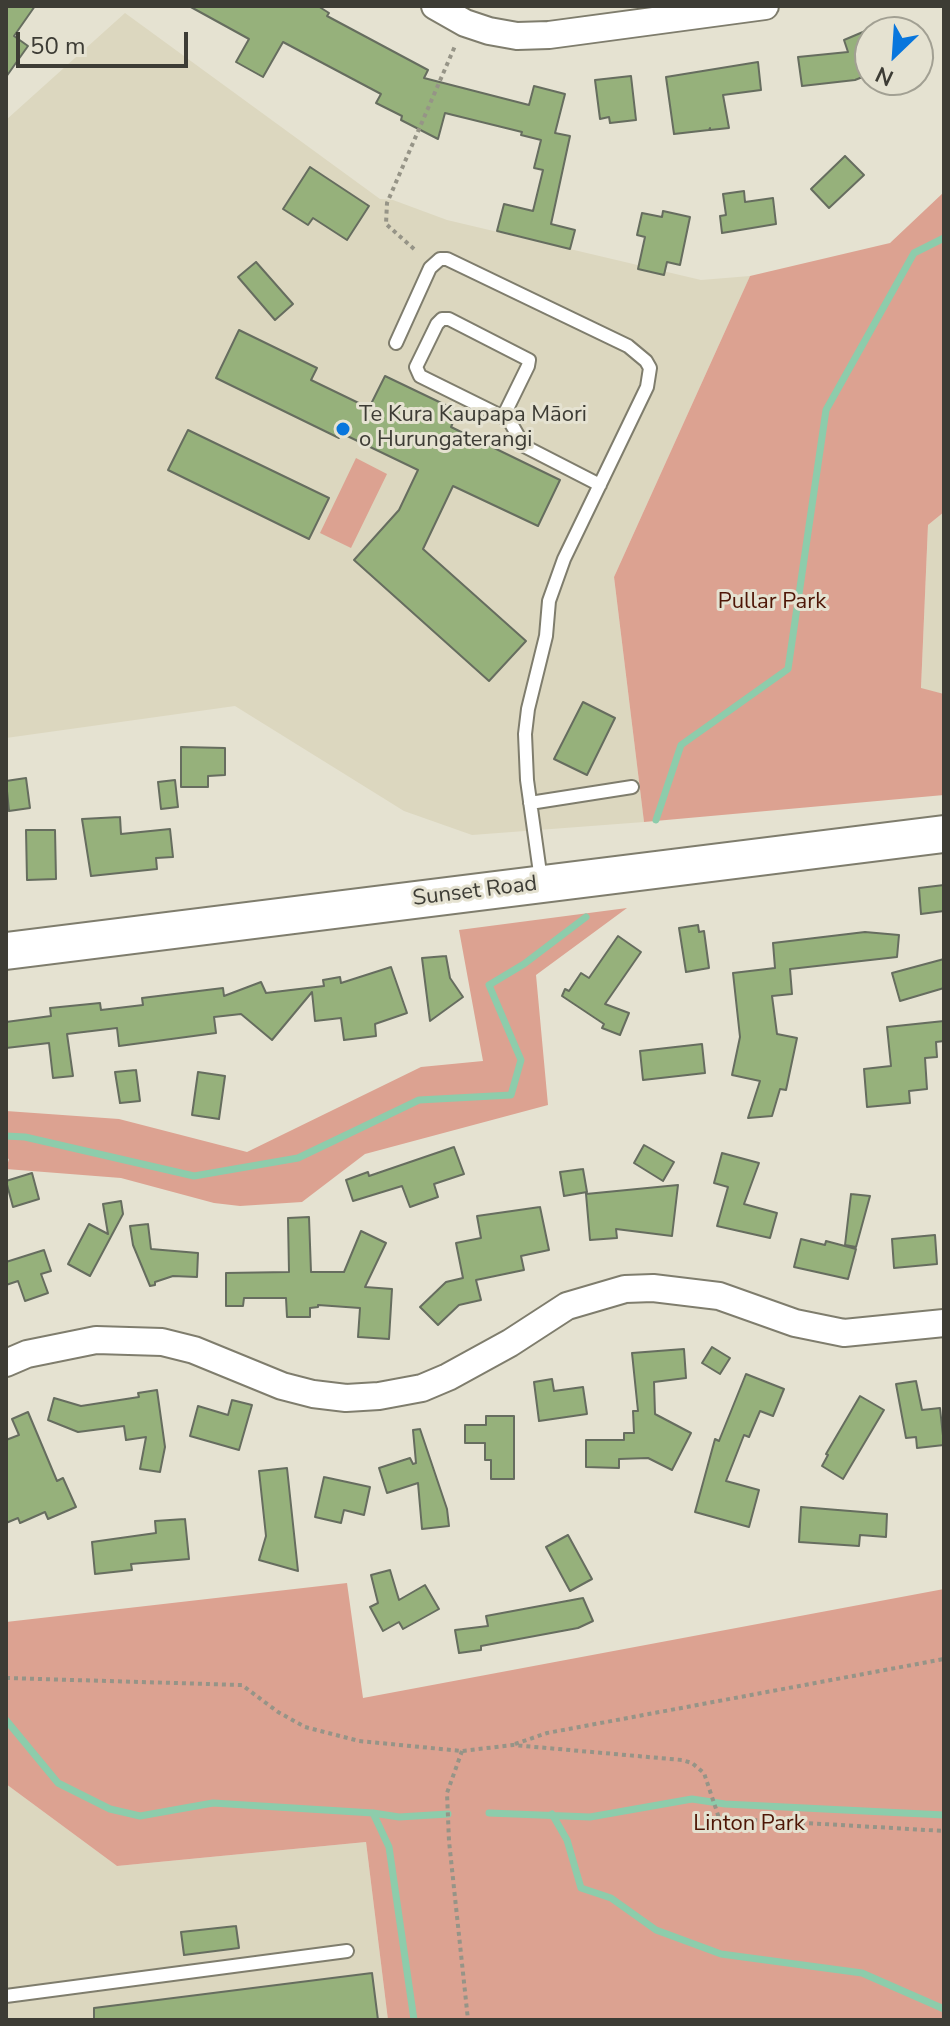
<!DOCTYPE html>
<meta charset="utf-8">
<style>
body{margin:0}
#map{position:relative;width:950px;height:2026px;overflow:hidden;background:#e5e2d1;font-family:"Nunito Sans",sans-serif}
canvas{display:block}
.frame{position:absolute;inset:0;border:8px solid #3d3c35;pointer-events:none}
.north{position:absolute;left:854px;top:16px;width:80px;height:80px;box-sizing:border-box;background:#e5e2d1;border:2px solid #a2a093;border-radius:50%;rotate:205deg;font-size:22px;font-weight:700;line-height:32px;text-align:center;color:#3d3c35}
.north::after{content:'';display:block;margin:auto;width:28px;height:36px;background:#0876dd;clip-path:polygon(50% 0,100% 100%,50% 72%,0 100%)}
.scale{position:absolute;left:16px;top:32px;width:172px;height:36px;box-sizing:border-box;border:4px solid #3d3c35;border-top:0;padding-left:10px;font-size:24px;line-height:28px;white-space:nowrap;color:#3d3c35;-webkit-text-stroke:6px #e5e2d1;paint-order:stroke}
</style>
<div id="map">
<canvas width="950" height="2026"></canvas>
<div class="frame"></div>
<div class="north">N</div>
<div class="scale">50 m</div>
</div>
<script>
const ctx = document.querySelector('canvas').getContext('2d');
ctx.lineJoin = 'round';
function fillPath(path, color) { ctx.fillStyle = color; ctx.fill(path, 'evenodd'); }
const toPath = rows => new Path2D(rows.map(r => 'M' + r).join(''));
function strokePath(path, color, width, dash) { ctx.strokeStyle = color; ctx.lineWidth = width; ctx.lineCap = dash ? 'butt' : 'round'; ctx.setLineDash(dash || []); ctx.stroke(path); }
function write(font, color, halo, rows, align = 'center') {
  ctx.font = font + ' "Nunito Sans",sans-serif'; ctx.lineWidth = 6; ctx.setLineDash([]); ctx.textBaseline = 'middle'; ctx.strokeStyle = halo; ctx.fillStyle = color; for (const [text, x, y, turn = 0] of rows) {
    ctx.save(); ctx.translate(x, y); ctx.rotate((+turn || 0) * Math.PI / 180); ctx.textAlign = isNaN(turn) ? turn : align; if (halo) ctx.strokeText(text, 0, 0); ctx.fillText(text, 0, 0); ctx.restore();
  }
}
const built = toPath([
 [125,13,380,199,393,200,447,220,701,280,750,276,614,577,644,822,472,835,404,811,235,706,6,738,6,120],
 [944,512,944,694,921,689,928,525],
 [6,1784,117,1866,366,1842,388,2020,6,2020]
]);
const green = toPath([
 [944,192,944,512,928,525,921,688,944,694,944,795,644,822,614,577,750,276,890,243],
 [356,458,387,474,351,548,320,533],
 [627,908,536,975,548,1105,365,1154,302,1202,240,1206,214,1203,121,1178,6,1169,9,1159,6,1158,6,1111,119,1119,247,1152,421,1067,483,1061,459,930],
 [347,1583,363,1698,944,1589,944,2020,388,2020,366,1842,117,1866,6,1784,6,1622]
]);
const stream = toPath([
 [656,820,681,745,788,669,826,410,914,253,944,238],
 [6,1136,25,1137,194,1176,298,1158,419,1100,511,1095,521,1060,489,985,524,964,586,917],
 [6,1720,58,1783,110,1809,140,1816,213,1803,373,1813,399,1817,448,1814],
 [373,1813,389,1847,414,2020],
 [489,1813,590,1817,692,1799,725,1804,944,1815],
 [552,1814,567,1840,581,1888,611,1898,656,1930,721,1954,862,1973,944,2009]
]);
const building = toPath([
 [6,6,35,6,14,36,28,46,6,77,6,6],
 [189,6,318,6,329,13,327,16,428,70,424,78,529,105,534,86,565,94,555,133,570,136,551,224,575,230,570,249,497,231,504,204,533,211,543,170,534,168,541,140,521,135,522,132,445,113,438,139,401,120,402,116,376,103,381,94,283,42,263,77,236,62,249,39,189,6],
 [870,29,870,74,855,80,802,86,798,57,848,52,844,40,870,29],
 [758,62,761,90,723,95,729,128,710,130,710,128,709,130,674,134,666,77,758,62],
 [631,76,636,120,610,123,609,117,600,119,595,80,631,76],
 [845,156,864,175,829,208,811,189,845,156],
 [310,167,369,206,347,240,313,218,308,225,283,209,310,167],
 [744,191,745,202,773,198,776,224,722,233,720,216,726,215,723,194,744,191],
 [663,211,690,217,680,265,667,262,664,275,638,269,645,237,637,235,642,213,662,217,663,211],
 [256,262,293,304,275,320,238,277,256,262],
 [239,330,317,368,311,380,369,408,385,376,458,411,451,427,560,480,538,526,453,486,423,549,526,641,489,681,354,560,399,510,418,470,341,433,339,438,216,378,239,330],
 [188,430,329,498,309,539,168,470,188,430],
 [583,702,615,718,587,775,554,759,583,702],
 [181,747,225,748,225,775,208,776,208,787,181,787,181,747],
 [26,778,30,808,9,811,6,781,26,778],
 [175,780,178,807,161,809,158,782,175,780],
 [120,817,121,834,170,829,173,857,156,858,157,869,91,876,82,819,120,817],
 [26,830,55,830,56,879,27,880,26,830],
 [944,885,944,911,921,914,919,888,944,885],
 [698,925,699,932,704,931,709,968,686,972,679,928,698,925],
 [865,932,899,935,897,957,790,969,792,994,772,996,777,1034,797,1038,786,1090,780,1089,772,1116,748,1118,760,1081,732,1075,740,1037,733,973,775,968,773,943,865,932],
 [618,936,641,952,605,1004,629,1013,620,1035,602,1028,604,1024,562,996,565,989,569,991,581,973,589,978,618,936],
 [446,956,450,978,463,997,430,1021,422,958,446,956],
 [944,959,944,988,900,1001,892,973,944,959],
 [391,967,407,1013,375,1024,376,1036,344,1040,341,1018,315,1021,312,992,272,1040,241,1014,214,1017,216,1033,119,1046,117,1028,67,1034,73,1076,53,1078,49,1043,6,1048,6,1022,51,1016,50,1008,100,1003,101,1010,143,1005,142,998,223,988,224,996,261,982,266,993,324,986,323,980,340,977,341,983,391,967],
 [944,1021,944,1041,936,1042,937,1057,925,1058,927,1089,909,1091,910,1103,867,1107,864,1069,891,1066,887,1027,944,1021],
 [702,1044,705,1073,643,1080,640,1051,702,1044],
 [136,1070,140,1101,120,1103,115,1072,136,1070],
 [198,1072,225,1076,219,1119,192,1115,198,1072],
 [644,1145,674,1162,663,1181,634,1163,644,1145],
 [454,1147,464,1174,434,1184,438,1197,410,1207,402,1186,353,1201,346,1180,368,1172,369,1176,454,1147],
 [722,1153,759,1163,744,1204,777,1213,770,1238,717,1226,728,1187,714,1183,722,1153],
 [583,1169,587,1192,564,1196,560,1172,583,1169],
 [32,1173,39,1199,13,1207,6,1181,32,1173],
 [678,1185,672,1236,616,1229,617,1238,590,1240,586,1194,678,1185],
 [851,1194,870,1196,856,1247,845,1245,851,1194],
 [121,1201,123,1214,90,1276,68,1264,89,1224,108,1234,103,1204,121,1201],
 [540,1207,549,1250,521,1256,524,1270,476,1280,481,1300,459,1305,438,1325,420,1307,446,1282,463,1278,456,1243,481,1238,477,1216,540,1207],
 [309,1217,311,1272,344,1272,361,1231,386,1243,365,1287,392,1289,389,1339,358,1337,360,1308,318,1305,318,1307,310,1308,310,1317,287,1317,286,1298,244,1298,243,1306,226,1306,226,1273,289,1272,288,1218,309,1217],
 [148,1224,151,1249,198,1253,197,1277,173,1276,155,1282,155,1285,150,1286,133,1245,130,1226,148,1224],
 [935,1235,937,1264,894,1268,892,1239,935,1235],
 [801,1239,825,1245,826,1241,856,1249,848,1279,794,1267,801,1239],
 [44,1250,51,1271,41,1274,48,1293,25,1301,18,1281,6,1285,6,1262,44,1250],
 [712,1347,730,1358,720,1374,702,1363,712,1347],
 [684,1349,686,1378,654,1382,655,1414,691,1433,672,1470,648,1458,619,1459,619,1468,586,1467,586,1440,624,1440,624,1433,634,1433,633,1411,638,1411,632,1353,684,1349],
 [746,1374,784,1389,773,1416,760,1411,749,1437,744,1435,726,1481,759,1490,749,1527,695,1512,715,1439,719,1441,746,1374],
 [552,1379,554,1391,583,1387,587,1414,539,1421,534,1382,552,1379],
 [916,1381,922,1410,940,1408,944,1445,917,1448,916,1437,906,1438,896,1384,916,1381],
 [157,1390,165,1447,160,1472,140,1469,146,1437,126,1440,124,1426,78,1432,48,1420,54,1398,81,1406,139,1397,138,1393,157,1390],
 [860,1396,884,1410,843,1479,822,1466,828,1455,826,1454,860,1396],
 [232,1400,252,1405,239,1450,190,1436,198,1406,228,1415,232,1400],
 [28,1412,57,1481,63,1478,76,1507,48,1519,45,1512,20,1523,18,1518,6,1523,6,1440,19,1435,12,1419,28,1412],
 [486,1416,514,1416,514,1479,491,1479,491,1460,485,1460,485,1443,465,1443,465,1425,486,1425,486,1416],
 [420,1429,447,1509,449,1526,422,1529,418,1483,387,1493,379,1468,410,1458,413,1464,416,1463,413,1430,420,1429],
 [287,1468,298,1571,259,1560,266,1536,259,1471,287,1468],
 [324,1477,370,1487,364,1515,344,1510,341,1523,315,1517,324,1477],
 [801,1507,887,1514,886,1537,860,1535,859,1546,799,1542,801,1507],
 [185,1519,189,1559,131,1564,132,1570,95,1574,92,1542,156,1533,155,1521,185,1519],
 [568,1535,592,1579,570,1591,546,1547,568,1535],
 [390,1570,399,1600,425,1585,439,1609,403,1629,399,1622,383,1631,370,1607,378,1603,371,1575,390,1570],
 [583,1598,593,1621,578,1628,481,1646,481,1650,459,1653,455,1630,488,1626,486,1616,583,1598],
 [236,1926,239,1948,184,1955,181,1932,236,1926],
 [372,1973,378,2020,94,2020,94,2008,372,1973]
]);
const path = toPath([
 [414,249,386,224,387,203,455,46],
 [6,1678,242,1685,278,1712,305,1727,359,1741,462,1751,513,1745,682,1760,692,1763,704,1773,719,1818,944,1831],
 [515,1744,547,1733,944,1659],
 [462,1751,447,1793,449,1841,468,2020]
]);
const service = toPath([
 [396,343,430,268,440,259,447,259,628,346,646,361,650,368,647,387,564,559,549,601,546,636,528,709,525,734,527,780,541,880],
 [503,417,528,366,529,360,449,319,442,319,437,324,416,367,420,376,509,420,524,446,600,485],
 [530,803,632,787],
 [6,1996,347,1951]
]);
const minor = toPath([
 [435,6,465,23,489,31,517,36,549,35,765,6],
 [6,1363,27,1354,96,1340,162,1342,194,1350,282,1386,313,1394,346,1398,379,1396,422,1388,448,1377,510,1343,567,1306,625,1289,653,1288,719,1296,795,1323,844,1333,944,1323]
]);
const secondary = toPath([
 [6,951,944,834]
]);
const markers = [
 [343,429,8,"#0876dd"]
];
const poiNames = [
 ["Te Kura Kaupapa Māori",359,416],
 ["o Hurungaterangi",359,441]
];
const parkNames = [
 ["Pullar Park",772,603],
 ["Linton Park",749,1825]
];
const streetNames = [
 ["Sunset Road",475,892,-7]
];
fillPath(built, '#dcd7bf');
fillPath(green, '#dca291');
strokePath(stream, '#8dccab', 7);
fillPath(building, '#96b17b');
strokePath(building, '#666d5f', 2);
strokePath(service, '#7f7d6d', 16);
strokePath(minor, '#7f7d6d', 30);
strokePath(secondary, '#7f7d6d', 40);
strokePath(path, '#969487', 4, [4, 4]);
strokePath(service, '#fff', 12);
strokePath(minor, '#fff', 26);
strokePath(secondary, '#fff', 36);
for (const [x, y, r, color] of markers) { const dot = new Path2D(); dot.arc(x, y, r, 0, 2 * Math.PI); ctx.fillStyle = color; ctx.fill(dot); strokePath(dot, '#e5e2d1', 3); }
write('22px', '#3d3c35', '#e5e2d1', poiNames, 'left');
write('22px', '#4e1606', '#e5e2d1', parkNames);
write('22px', '#3d3c35', '#e5e2d1', streetNames);
</script>
